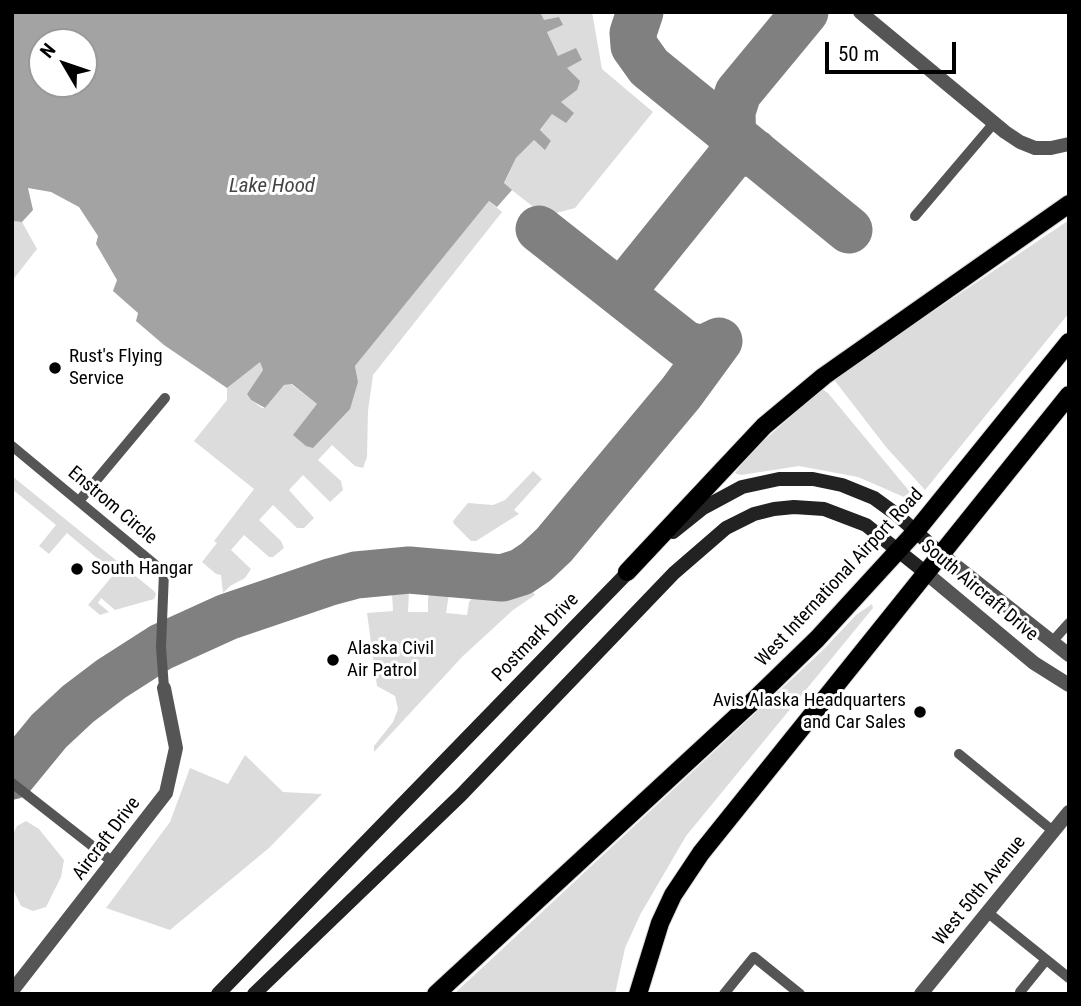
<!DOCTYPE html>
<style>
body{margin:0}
#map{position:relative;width:1081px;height:1006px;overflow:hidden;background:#fff;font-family:"Roboto Condensed",sans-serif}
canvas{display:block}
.frame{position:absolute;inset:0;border:14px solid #000;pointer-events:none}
.north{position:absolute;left:28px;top:28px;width:70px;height:70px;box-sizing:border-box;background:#fff;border:2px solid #999;border-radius:50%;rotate:309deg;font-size:19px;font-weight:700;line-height:28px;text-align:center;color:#000}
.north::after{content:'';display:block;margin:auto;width:24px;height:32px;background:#000;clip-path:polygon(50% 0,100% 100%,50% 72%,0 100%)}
.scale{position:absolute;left:825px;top:42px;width:131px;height:32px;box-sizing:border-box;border:4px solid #000;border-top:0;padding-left:9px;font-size:21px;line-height:24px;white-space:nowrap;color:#000;-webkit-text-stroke:5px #fff;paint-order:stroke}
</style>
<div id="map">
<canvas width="1081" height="1006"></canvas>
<div class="frame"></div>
<div class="north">N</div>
<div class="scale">50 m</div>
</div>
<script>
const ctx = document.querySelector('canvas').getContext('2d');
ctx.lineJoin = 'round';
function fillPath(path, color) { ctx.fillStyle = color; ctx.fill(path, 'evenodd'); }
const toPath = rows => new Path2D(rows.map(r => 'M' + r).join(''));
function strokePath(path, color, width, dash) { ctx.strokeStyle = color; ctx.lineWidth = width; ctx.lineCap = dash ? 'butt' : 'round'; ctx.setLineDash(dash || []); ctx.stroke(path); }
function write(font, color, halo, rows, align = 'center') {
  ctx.font = font + ' "Roboto Condensed",sans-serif'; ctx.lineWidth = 6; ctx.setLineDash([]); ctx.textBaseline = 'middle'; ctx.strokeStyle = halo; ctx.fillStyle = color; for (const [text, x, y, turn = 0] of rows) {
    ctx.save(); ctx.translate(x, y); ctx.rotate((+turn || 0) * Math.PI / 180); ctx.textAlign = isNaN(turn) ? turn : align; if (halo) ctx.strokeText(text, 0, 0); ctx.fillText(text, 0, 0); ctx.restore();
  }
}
const green = toPath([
 [540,12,592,12,602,69,653,112,575,208,545,216,504,184,516,158,534,140,545,149,551,142,540,131,560,102,577,90,566,68,582,60,558,57,547,32,563,25,543,21],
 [489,201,502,212,373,375,368,411,367,457,363,468,355,466,332,445,318,460,341,481,343,490,330,502,303,475,289,490,314,518,304,528,297,528,273,505,259,520,281,541,284,548,273,557,269,557,244,535,231,550,251,569,245,578,230,586,223,593,221,575,216,574,202,562,217,543,214,541,254,489,194,441,227,400,227,388,260,361,263,370,247,394,251,400,262,408,265,408,284,385,291,384,317,404,358,382,355,366],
 [1069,220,1069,313,925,490,886,447,835,381,842,373],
 [12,221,22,222,37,249,12,281],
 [822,389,828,393,910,492,904,497,858,477,799,466,741,475,735,473,752,451],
 [533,471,542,479,514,510,519,514,476,541,471,541,454,524,453,521,468,503,493,505,505,500],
 [12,476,154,591,156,594,154,599,115,610,101,598,98,603,109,612,100,615,88,605,115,573,67,533,49,554,39,546,56,525,12,489],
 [396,586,404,586,409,590,408,612,428,612,428,598,433,587,446,588,449,594,446,613,467,615,469,602,476,594,491,598,504,599,533,592,535,595,513,610,463,656,374,752,374,746,393,722,398,709,395,696,377,686,367,613,393,611,392,593],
 [872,604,873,608,686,836,640,915,625,948,615,994,454,994,824,649,856,615],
 [245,755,283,792,322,794,269,848,170,930,106,908,170,822,190,768,228,784],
 [26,821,39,829,64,860,61,877,46,907,33,911,21,906,12,887,12,836,17,826]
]);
const water = toPath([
 [12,12,540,12,544,20,559,17,563,25,547,32,558,56,576,48,582,60,567,68,580,81,577,90,561,102,574,113,566,123,552,114,540,130,551,141,545,150,534,140,516,158,504,183,512,190,497,207,489,201,355,366,358,382,350,409,313,448,306,446,293,435,317,404,292,384,284,385,265,408,251,400,247,394,263,370,260,362,227,388,164,345,136,321,138,313,113,291,117,280,96,244,98,236,79,207,51,192,28,188,33,210,22,222,12,221],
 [42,42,84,42,84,84,42,84]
]);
const taxiway = toPath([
 [640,12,633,33,634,46,649,67,849,230],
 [729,159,733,149,732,112,738,93,805,12],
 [539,229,685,344,702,349,719,341],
 [630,301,630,285,633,278,729,159,737,154,754,152],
 [12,776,49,731,78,704,111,679,161,647,227,617,330,582,356,575,409,570,502,578,521,572,536,562,554,545,681,393,719,341]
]);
const lane = toPath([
 [915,216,994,123],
 [12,446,164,572,161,647,164,688],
 [79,501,165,398],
 [1051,643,1069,623],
 [959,754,1053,831],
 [12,783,114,863],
 [987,912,1069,978],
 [1020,992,1046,960],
 [724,994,754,957,800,994]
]);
const street = toPath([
 [860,12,1005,132,1020,142,1035,148,1051,148,1069,144],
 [941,554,1069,655],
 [926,573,1034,663,1069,685],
 [12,991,166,793,176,748,164,688],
 [921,994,1069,812]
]);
const secondary = toPath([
 [673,532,703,508,742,487,779,479,813,479,842,485,874,498,896,514,941,554],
 [218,994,634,566],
 [254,994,461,795,674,573,726,528,754,514,774,509,794,507,824,509,866,525,926,573]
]);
const primary = toPath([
 [627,572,764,426,824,376,1069,204],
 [436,994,749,705,817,639,916,531,1069,342],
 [638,994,660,923,673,895,701,853,1069,395]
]);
const markers = [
 [55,368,7,"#000"],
 [77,569,7,"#000"],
 [333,660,7,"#000"],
 [920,712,7,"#000"]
];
const poiNames = [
 ["Rust's Flying",69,357],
 ["Service",69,379],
 ["South Hangar",91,569],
 ["Alaska Civil",347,649],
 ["Air Patrol",347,671],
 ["Avis Alaska Headquarters",906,701,"right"],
 ["and Car Sales",906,723,"right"]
];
const streetNames = [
 ["Enstrom Circle",112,506,40],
 ["West International Airport Road",840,578,-47],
 ["South Aircraft Drive",979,591,40],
 ["Postmark Drive",536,638,-46],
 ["Aircraft Drive",107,839,-53],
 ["West 50th Avenue",980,891,-51]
];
const waterNames = [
 ["Lake Hood",272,187]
];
fillPath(green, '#dcdcdc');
fillPath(water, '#a3a3a3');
strokePath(taxiway, '#808080', 47);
strokePath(primary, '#dbdbdb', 20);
strokePath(lane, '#555', 10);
strokePath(street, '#555', 14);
strokePath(secondary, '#222', 14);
strokePath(primary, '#000', 18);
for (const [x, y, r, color] of markers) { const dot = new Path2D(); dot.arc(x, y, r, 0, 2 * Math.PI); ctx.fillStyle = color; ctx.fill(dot); strokePath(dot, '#fff', 2.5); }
write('19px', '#000', '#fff', poiNames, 'left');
write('19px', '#000', '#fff', streetNames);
write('italic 21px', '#444', '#fff', waterNames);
</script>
